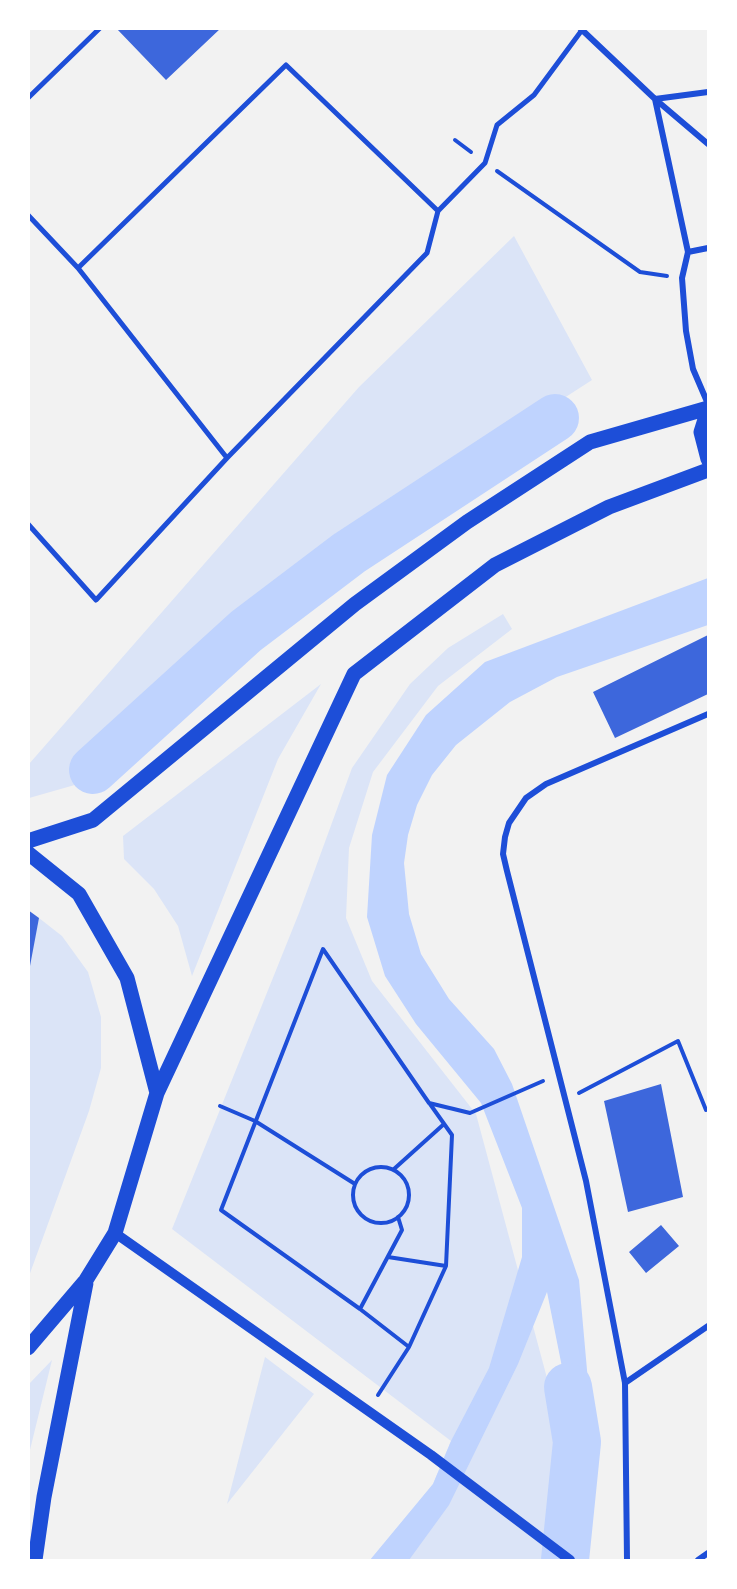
<!DOCTYPE html>
<style>
body{margin:0}
#map{position:relative;width:737px;height:1589px;overflow:hidden;background:#f2f2f2;font-family:"PT Sans Narrow",sans-serif}
canvas{display:block}
.frame{position:absolute;inset:0;border:30px solid #fff;pointer-events:none}
</style>
<div id="map">
<canvas width="737" height="1589"></canvas>
<div class="frame"></div>
</div>
<script>
const ctx = document.querySelector('canvas').getContext('2d');
ctx.lineJoin = 'round';
function fillPath(path, color) { ctx.fillStyle = color; ctx.fill(path, 'evenodd'); }
const toPath = rows => new Path2D(rows.map(r => 'M' + r).join(''));
function strokePath(path, color, width, dash) { ctx.strokeStyle = color; ctx.lineWidth = width; ctx.lineCap = dash ? 'butt' : 'round'; ctx.setLineDash(dash || []); ctx.stroke(path); }
const green = toPath([
 [514,236,592,380,360,530,257,607,99,778,29,798,29,764,359,387],
 [503,614,512,629,438,686,373,772,349,848,346,918,372,981,476,1114,565,1445,554,1560,370,1560,433,1484,451,1441,172,1229,299,913,352,768,410,684,448,648],
 [321,684,278,759,192,976,178,926,154,889,124,859,123,836],
 [39,918,62,936,88,972,101,1017,101,1068,89,1111,29,1276,28,971],
 [265,1357,314,1394,227,1504],
 [52,1360,29,1454,29,1384]
]);
const water = toPath([
 [708,578,708,625,557,677,510,702,456,745,432,775,417,805,408,835,404,863,409,914,421,954,449,999,494,1049,512,1084,579,1280,591,1415,586,1543,583,1560,565,1560,577,1442,547,1292,518,1364,449,1505,409,1560,370,1560,433,1484,451,1441,489,1368,522,1257,522,1208,481,1103,416,1024,385,976,367,917,372,835,387,775,426,715,485,662]
]);
const river = toPath([
 [93,770,246,631,349,553,555,418],
 [565,1560,577,1442,568,1387]
]);
const building = toPath([
 [116,28,221,28,166,80],
 [708,635,708,694,615,738,593,692],
 [28,910,39,918,30,966,28,966],
 [661,1084,683,1197,628,1212,604,1101],
 [661,1225,679,1246,646,1273,629,1252]
]);
const path = toPath([
 [455,140,471,152],
 [497,171,640,272,667,276],
 [579,1093,678,1041,706,1110,708,1109],
 [220,1106,255,1121,355,1184],
 '353 1195a28 28 0 1 1 56 0a28 28 0 1 1-56 0Z',
 [394,1169,444,1124],
 [398,1217,402,1230,360,1309,221,1210,323,949,429,1103,470,1113,543,1081],
 [388,1257,446,1266,452,1135,430,1104],
 [360,1309,409,1347],
 [378,1395,409,1347,446,1266]
]);
const pedestrian = toPath([
 [28,98,100,28],
 [28,215,78,268,227,458],
 [78,268,286,65,438,211],
 [28,524,96,600,227,458,427,253,438,211,485,163,497,125,534,95,582,30]
]);
const minor = toPath([
 [580,28,655,99,708,144],
 [655,99,688,252,682,278,686,331,693,369,708,404],
 [655,99,708,92],
 [688,252,708,248],
 [625,1383,708,1326],
 [627,1560,625,1383,586,1181,507,871,503,854,505,837,509,823,526,798,546,784,708,714],
 [698,1560,708,1553]
]);
const tertiary = toPath([
 [115,1233,431,1455,570,1560]
]);
const primary = toPath([
 [708,410,701,432,708,459],
 [28,841,93,820,355,604,467,522,590,442,708,408],
 [28,853,79,894,127,978,157,1093],
 [28,1348,86,1280,115,1233,157,1093,354,674,495,565,609,507,708,470],
 [35,1560,44,1497,86,1283]
]);
fillPath(green, '#dbe4f7');
fillPath(water, '#bfd3fe');
strokePath(river, '#bfd3fe', 48);
fillPath(building, '#3d67dc');
strokePath(path, '#1d4ed8', 4);
strokePath(pedestrian, '#1d4ed8', 5);
strokePath(minor, '#1d4ed8', 6);
strokePath(tertiary, '#1d4ed8', 10);
strokePath(primary, '#1d4ed8', 15);
</script>
